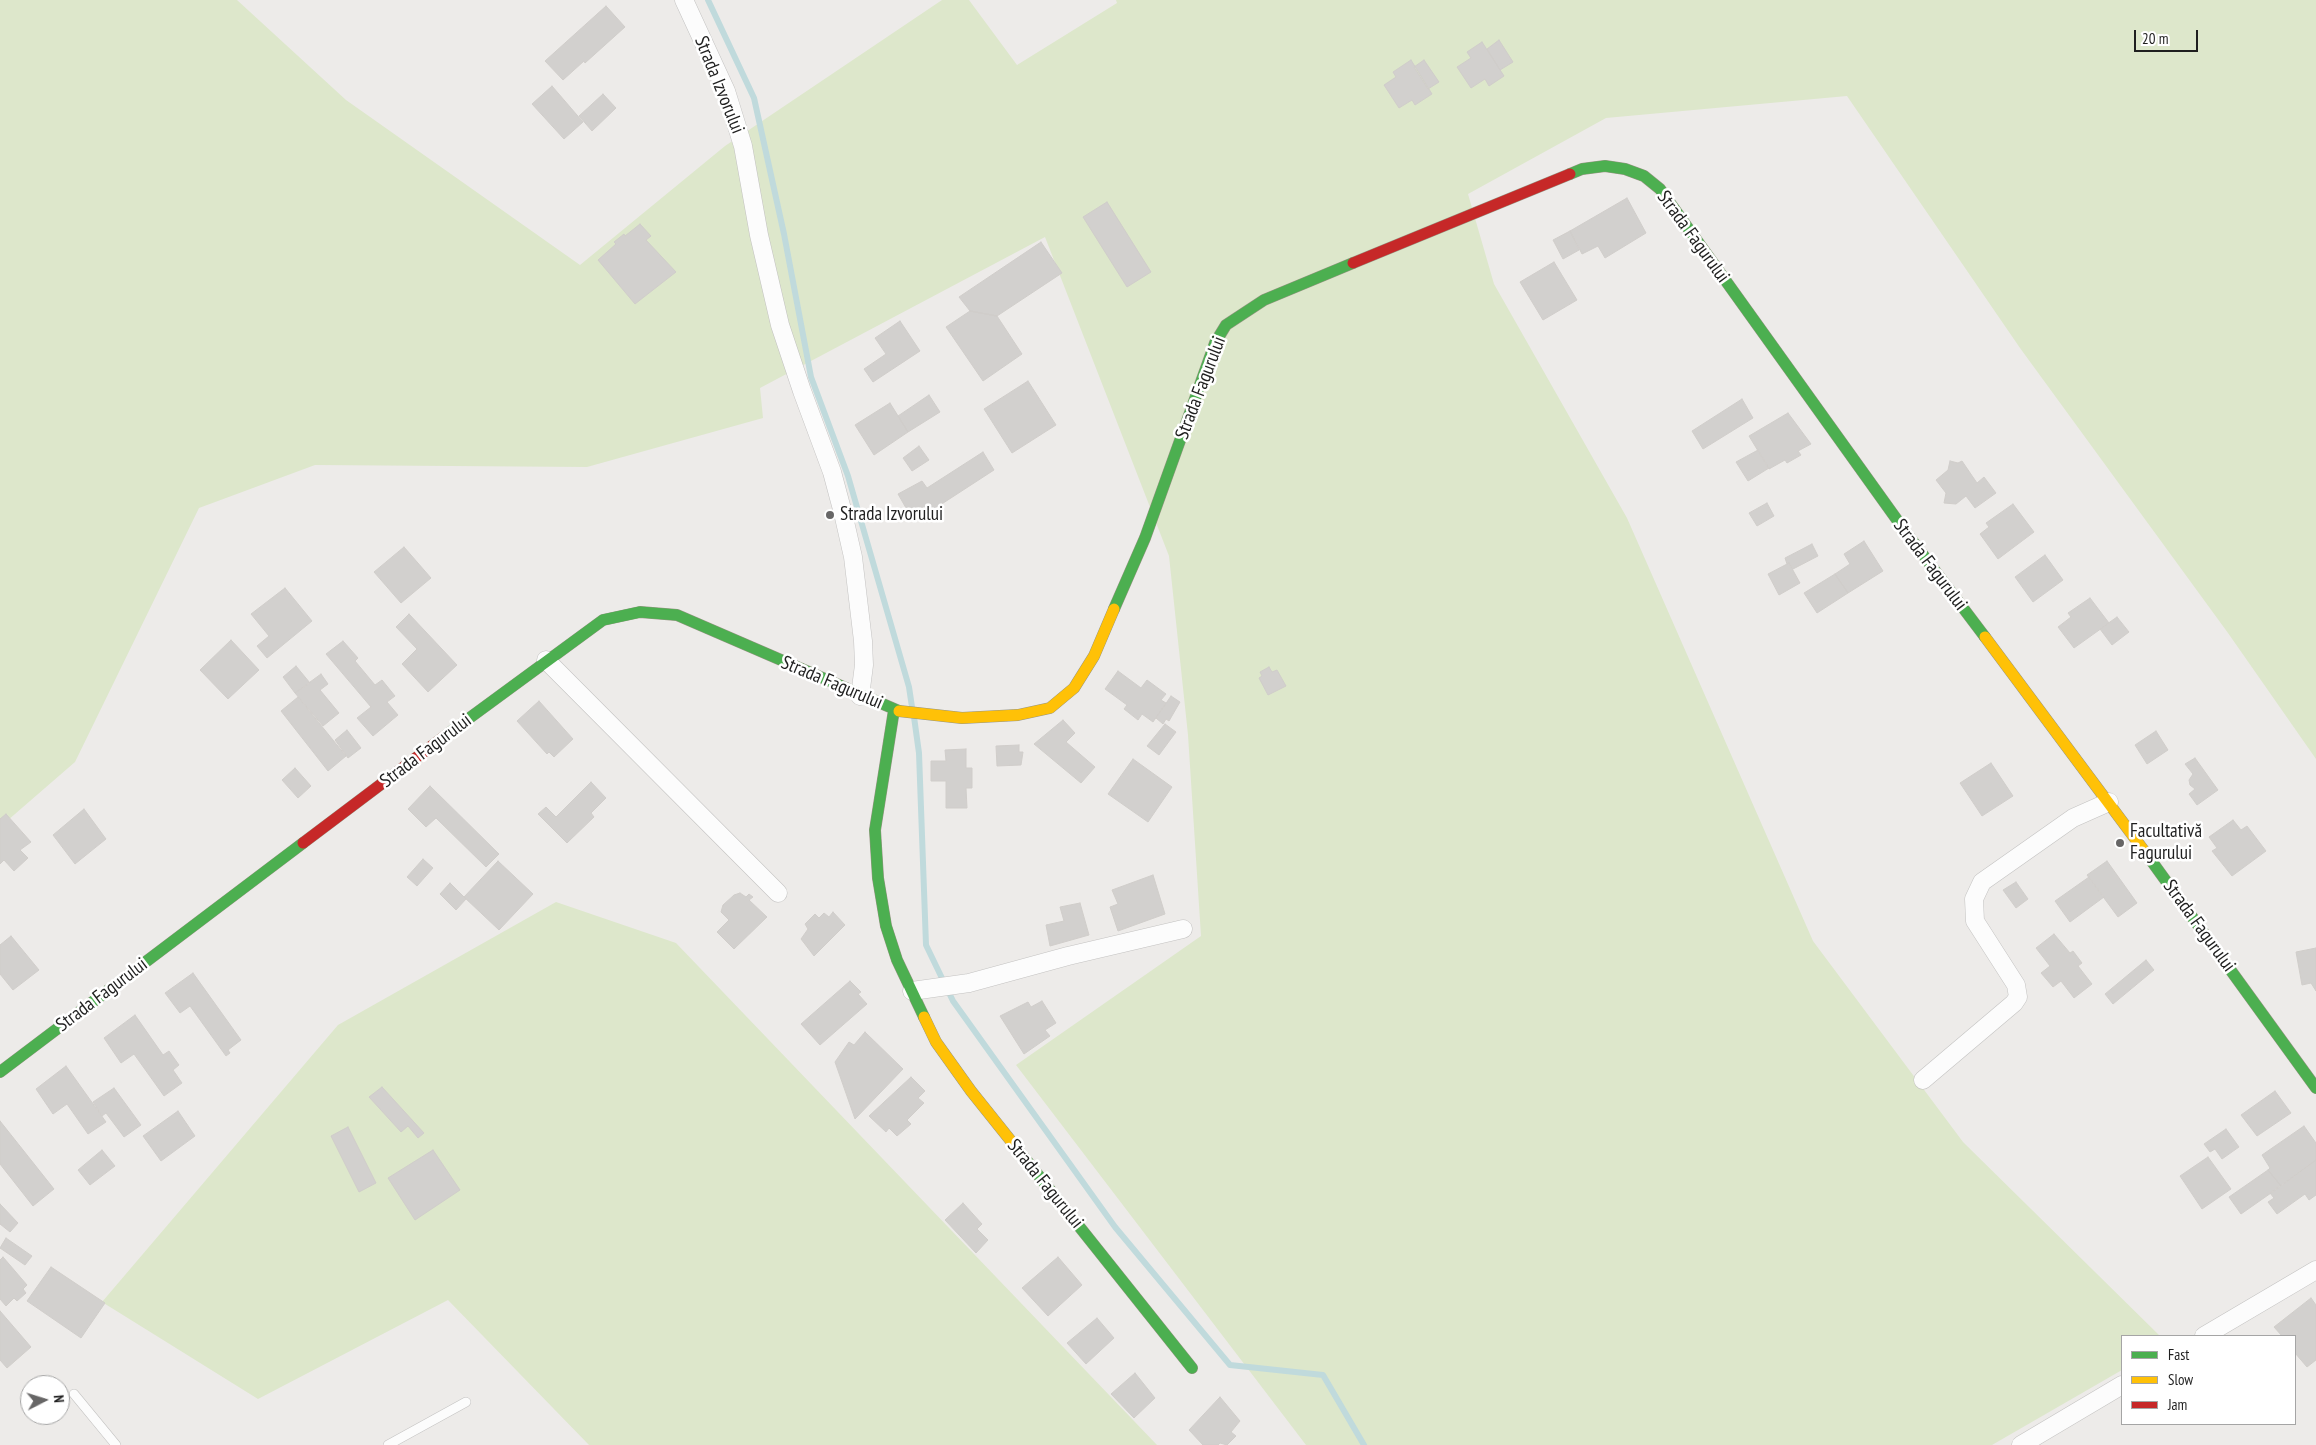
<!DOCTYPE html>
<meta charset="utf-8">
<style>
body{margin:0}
#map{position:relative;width:2316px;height:1445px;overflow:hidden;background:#edebe9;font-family:"PT Sans Narrow",sans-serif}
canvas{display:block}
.legend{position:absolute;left:2121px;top:1335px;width:175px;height:90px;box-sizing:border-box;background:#fff;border:1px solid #a5a5a5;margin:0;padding:6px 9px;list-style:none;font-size:15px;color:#1f1f1f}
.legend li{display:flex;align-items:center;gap:10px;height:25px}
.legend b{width:25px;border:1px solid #a5a5a5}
.north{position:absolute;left:20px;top:1375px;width:50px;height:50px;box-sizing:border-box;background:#fff;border:1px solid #a5a5a5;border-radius:50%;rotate:85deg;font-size:14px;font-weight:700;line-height:20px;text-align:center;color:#1f1f1f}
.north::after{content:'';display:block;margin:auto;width:18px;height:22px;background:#676666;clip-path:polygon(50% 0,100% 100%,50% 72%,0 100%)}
.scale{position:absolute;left:2134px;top:30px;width:64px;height:22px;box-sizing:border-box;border:2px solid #1f1f1f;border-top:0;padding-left:6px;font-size:15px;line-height:18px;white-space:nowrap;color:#1f1f1f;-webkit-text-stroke:4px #fff;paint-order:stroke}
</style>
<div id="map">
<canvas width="2316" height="1445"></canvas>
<ul class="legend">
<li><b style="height:6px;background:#4caf50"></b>Fast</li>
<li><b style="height:6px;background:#ffc107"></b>Slow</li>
<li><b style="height:6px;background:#c62828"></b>Jam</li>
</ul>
<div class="north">N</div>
<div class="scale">20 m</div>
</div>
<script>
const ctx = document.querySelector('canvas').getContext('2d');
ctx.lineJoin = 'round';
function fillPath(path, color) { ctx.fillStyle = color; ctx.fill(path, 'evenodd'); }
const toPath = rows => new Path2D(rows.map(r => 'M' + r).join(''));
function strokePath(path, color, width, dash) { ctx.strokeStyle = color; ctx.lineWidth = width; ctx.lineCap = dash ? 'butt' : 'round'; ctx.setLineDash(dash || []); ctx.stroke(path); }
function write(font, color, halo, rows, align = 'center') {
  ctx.font = font + ' "PT Sans Narrow",sans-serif'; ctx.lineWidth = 5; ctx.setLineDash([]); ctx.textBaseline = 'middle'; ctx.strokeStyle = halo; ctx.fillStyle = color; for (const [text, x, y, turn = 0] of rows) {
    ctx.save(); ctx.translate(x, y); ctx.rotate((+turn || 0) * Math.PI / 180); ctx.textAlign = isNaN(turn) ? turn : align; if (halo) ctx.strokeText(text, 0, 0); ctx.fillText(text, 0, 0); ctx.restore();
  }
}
const grass = toPath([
 [0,0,237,0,346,100,580,265,725,146,942,0,969,0,1017,65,1117,3,1116,0,2316,0,2316,759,2228,633,2020,348,1847,96,1606,118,1468,194,1494,284,1627,518,1813,941,1963,1142,2160,1336,2122,1336,2122,1370,1992,1445,1306,1445,1016,1065,1201,936,1188,735,1169,556,1045,237,760,388,763,418,587,467,315,465,199,508,75,762,0,827],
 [556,902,676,943,1157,1445,589,1445,448,1300,258,1399,102,1302,338,1025]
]);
const stream = toPath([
 [708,0,754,98,784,234,811,377,848,476,909,687,912,707],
 [914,717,919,753,926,945,953,1001,1115,1227,1230,1365,1323,1375,1364,1445]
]);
const building = toPath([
 [606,6,625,27,585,63,584,61,563,80,545,61,606,6],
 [1499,40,1513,62,1500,70,1487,49,1499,40],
 [1482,42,1504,76,1489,86,1485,79,1471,88,1457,67,1471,58,1467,52,1482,42],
 [1411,60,1432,94,1415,105,1412,100,1399,108,1384,85,1396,77,1393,72,1411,60],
 [1424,60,1439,82,1428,89,1414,67,1424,60],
 [552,86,583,122,564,139,532,104,552,86],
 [603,94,616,108,592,131,579,116,603,94],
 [1627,198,1646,233,1605,258,1598,246,1582,254,1570,231,1627,198],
 [1107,202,1151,272,1127,287,1083,217,1107,202],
 [640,224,651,236,646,240,676,272,635,304,598,260,616,244,614,242,624,234,625,236,640,224],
 [1570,231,1579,250,1563,259,1553,240,1570,231],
 [1041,242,1062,273,997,316,970,311,959,297,1041,242],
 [1554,262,1577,300,1543,320,1520,282,1554,262],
 [970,311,997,316,1022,354,983,381,946,327,970,311],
 [900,321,920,351,873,382,864,369,886,354,875,338,900,321],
 [1028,381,1056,425,1012,453,984,409,1028,381],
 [929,395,940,412,908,432,898,416,929,395],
 [1742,399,1753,418,1703,449,1692,431,1742,399],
 [890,403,908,432,874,455,855,425,890,403],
 [1788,413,1811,444,1798,451,1801,455,1787,463,1785,460,1769,469,1749,436,1788,413],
 [919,446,929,460,912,471,903,458,919,446],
 [1758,450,1769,468,1748,481,1736,462,1758,450],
 [983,452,994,470,914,522,898,494,922,481,927,488,983,452],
 [1950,461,1958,463,1962,461,1977,483,1984,477,1996,493,1975,508,1966,496,1956,504,1944,503,1946,493,1936,480,1948,470,1950,461],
 [1767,503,1774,516,1757,526,1749,513,1767,503],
 [2013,504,2034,532,1998,559,1980,534,1989,527,1986,523,2013,504],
 [1864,541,1883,571,1848,593,1835,574,1850,564,1844,554,1864,541],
 [1812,544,1818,556,1793,569,1789,563,1787,564,1785,558,1812,544],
 [404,547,431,578,401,603,374,572,404,547],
 [2045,555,2063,580,2033,602,2015,577,2045,555],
 [1789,563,1800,583,1779,595,1768,574,1789,563],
 [1835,574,1848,593,1817,613,1804,593,1835,574],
 [285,588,312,621,267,658,257,646,269,636,251,614,285,588],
 [2090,598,2109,623,2074,648,2058,627,2071,617,2068,613,2090,598],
 [409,614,457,665,428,692,402,664,417,649,396,627,409,614],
 [2117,617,2129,632,2112,645,2100,629,2117,617],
 [231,640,259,670,228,699,200,670,231,640],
 [343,641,358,658,355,661,375,685,382,680,395,696,387,702,398,715,373,736,357,718,371,707,326,654,343,641],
 [296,666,310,683,295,693,283,677,296,666],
 [1269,667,1272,672,1277,670,1286,686,1268,695,1259,678,1262,676,1260,672,1269,667],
 [1118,671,1141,688,1147,680,1166,694,1161,700,1166,703,1153,722,1142,714,1138,720,1124,709,1127,705,1105,689,1118,671],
 [321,674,328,684,320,690,339,713,323,726,295,693,321,674],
 [1171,696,1180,702,1169,721,1166,719,1163,724,1156,718,1171,696],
 [298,697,346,756,328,771,281,711,298,697],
 [539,701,573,739,554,757,549,752,547,754,517,721,539,701],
 [1063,720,1075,733,1066,742,1095,767,1081,783,1034,744,1063,720],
 [1165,724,1176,732,1159,755,1147,746,1165,724],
 [347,730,361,748,348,758,335,740,347,730],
 [2156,731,2168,750,2147,764,2135,745,2156,731],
 [1019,745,1019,752,1023,752,1021,765,997,766,996,746,1019,745],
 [966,749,966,768,972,768,972,788,966,788,967,808,946,808,946,781,931,781,931,761,946,761,945,750,966,749],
 [2195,758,2218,790,2197,805,2189,794,2195,789,2190,785,2189,780,2193,774,2185,764,2195,758],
 [1133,759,1172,787,1148,822,1108,794,1133,759],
 [1991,763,2013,796,1982,816,1960,783,1991,763],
 [295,768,311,786,298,798,282,780,295,768],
 [591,782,606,798,591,813,594,817,567,843,538,814,546,807,556,817,591,782],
 [430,786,499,854,486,867,436,818,426,827,408,809,430,786],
 [84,809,106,839,75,864,53,835,84,809],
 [6,814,31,842,20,850,28,858,14,871,4,860,0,864,0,819,6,814],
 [2233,820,2241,830,2247,826,2266,851,2232,876,2212,851,2217,848,2209,837,2233,820],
 [423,859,433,868,417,886,407,877,423,859],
 [498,861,533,894,499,930,464,897,498,861],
 [2107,861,2137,903,2118,917,2087,875,2107,861],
 [1153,875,1165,914,1118,931,1110,907,1118,904,1112,890,1153,875],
 [2089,877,2104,897,2070,922,2055,901,2089,877],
 [2016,882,2028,899,2016,908,2003,890,2016,882],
 [450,883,466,899,456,910,440,894,450,883],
 [740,893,746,897,749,894,753,897,749,900,767,917,734,949,717,932,729,920,721,912,723,905,734,895,740,893],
 [1080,903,1089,935,1050,946,1046,925,1064,921,1060,907,1080,903],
 [833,912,845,925,814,956,801,939,808,929,805,924,815,914,819,918,824,913,829,917,833,912],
 [2054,934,2070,953,2073,951,2082,963,2078,966,2092,984,2074,998,2061,981,2053,987,2041,973,2050,966,2036,948,2054,934],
 [11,936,39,970,13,990,0,974,0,945,11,936],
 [2316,948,2316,991,2311,983,2302,985,2296,952,2316,948],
 [2146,960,2154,970,2113,1004,2105,994,2146,960],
 [193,973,241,1040,228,1050,230,1053,226,1056,190,1006,180,1013,165,993,193,973],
 [850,981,861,992,858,994,867,1004,820,1045,801,1024,850,981],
 [1042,1001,1056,1023,1045,1030,1050,1036,1024,1054,1000,1016,1028,1002,1031,1007,1042,1001],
 [135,1015,163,1055,169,1051,179,1065,173,1070,182,1083,164,1096,134,1054,121,1063,104,1038,135,1015],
 [865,1032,903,1069,855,1119,835,1062,849,1042,854,1045,865,1032],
 [66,1066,106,1122,88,1134,67,1104,53,1114,36,1089,66,1066],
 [911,1077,925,1091,918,1098,924,1103,907,1120,911,1124,897,1136,889,1128,886,1132,869,1116,911,1077],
 [382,1087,424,1133,418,1138,408,1126,401,1132,369,1097,382,1087],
 [114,1088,141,1125,124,1137,106,1113,102,1116,93,1102,114,1088],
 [2275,1091,2291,1113,2257,1136,2241,1115,2275,1091],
 [178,1111,195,1136,161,1161,143,1136,178,1111],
 [0,1121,54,1189,33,1206,0,1164,0,1121],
 [2304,1126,2316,1143,2316,1160,2281,1186,2268,1170,2270,1168,2262,1155,2304,1126],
 [348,1127,376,1183,359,1192,331,1136,348,1127],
 [2226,1129,2239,1147,2222,1159,2215,1149,2210,1152,2204,1144,2226,1129],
 [102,1150,115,1166,90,1185,78,1170,102,1150],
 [433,1150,460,1190,415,1220,388,1178,433,1150],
 [2208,1157,2231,1189,2202,1209,2180,1176,2208,1157],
 [2316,1160,2316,1195,2309,1200,2305,1194,2277,1214,2268,1202,2274,1198,2270,1193,2316,1160],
 [2268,1170,2281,1186,2241,1214,2229,1197,2268,1170],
 [963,1203,982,1224,977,1229,988,1240,976,1253,945,1220,963,1203],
 [0,1204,18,1223,10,1232,0,1224,0,1204],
 [6,1238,32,1256,25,1265,0,1248,6,1238],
 [3,1257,27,1285,23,1289,26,1293,17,1301,14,1298,6,1306,0,1299,0,1260,3,1257],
 [1058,1257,1082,1285,1048,1316,1022,1288,1058,1257],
 [51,1267,105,1303,81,1338,27,1301,51,1267],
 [2311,1298,2316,1305,2316,1360,2307,1367,2295,1353,2295,1336,2282,1336,2274,1327,2311,1298],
 [0,1311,31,1347,7,1368,0,1360,0,1311],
 [1097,1318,1114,1338,1086,1364,1067,1343,1097,1318],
 [1135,1373,1155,1398,1134,1418,1111,1394,1135,1373],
 [1220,1397,1240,1421,1231,1432,1236,1436,1227,1445,1220,1443,1218,1445,1203,1445,1189,1430,1220,1397]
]);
const lane = toPath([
 [74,1394,116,1445],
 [388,1445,466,1402]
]);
const street = toPath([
 [684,0,726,91,743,146,759,235,780,325,802,391,832,472,843,513,853,557,863,641,864,665,860,696],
 [546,660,778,893],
 [912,991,969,983,1068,956,1183,929],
 [1923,1080,2014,1003,2018,997,2016,985,1975,921,1974,899,1982,882,2073,818,2109,802],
 [2204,1336,2316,1270],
 [2021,1445,2122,1385]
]);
const fast = toPath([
 [1570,174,1582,169,1605,166,1625,169,1644,176,1660,189,1905,531,1985,637],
 [1114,609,1145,538,1215,343,1226,325,1264,300,1353,263],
 [894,710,875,830,878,878,886,926,897,960,924,1017],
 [449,733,603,620,640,612,677,615,899,711],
 [2145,852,2316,1088],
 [0,1072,303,843],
 [1019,1151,1192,1368]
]);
const slow = toPath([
 [1985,637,2145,852],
 [899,711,962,718,1018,715,1050,708,1074,688,1094,656,1114,609],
 [924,1017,936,1042,971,1091,1019,1151]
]);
const jam = toPath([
 [1353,263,1570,174],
 [303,843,449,733]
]);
const markers = [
 [830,515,5,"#676666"],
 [2120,843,5,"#676666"]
];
const streetNames = [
 ["Strada Izvorului",719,85,68],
 ["Strada Fagurului",1693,237,54],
 ["Strada Fagurului",1201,388,-69],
 ["Strada Fagurului",1930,565,53],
 ["Strada Fagurului",832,683,23],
 ["Strada Fagurului",426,751,-37],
 ["Strada Fagurului",2199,926,54],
 ["Strada Fagurului",102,995,-37],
 ["Strada Fagurului",1045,1184,51]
];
const poiNames = [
 ["Strada Izvorului",840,515],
 ["Facultativă",2130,832],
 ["Fagurului",2130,854]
];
fillPath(grass, '#dde7cb');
strokePath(stream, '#c0dadc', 6);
fillPath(building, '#d2d0ce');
strokePath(building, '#d0cdca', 1);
strokePath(lane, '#c3c2c1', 10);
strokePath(street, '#c3c2c1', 19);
strokePath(fast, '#969583', 12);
strokePath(slow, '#969583', 12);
strokePath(jam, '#969583', 12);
strokePath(lane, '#fcfcfc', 9);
strokePath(street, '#fcfcfc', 18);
strokePath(fast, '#4caf50', 11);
strokePath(slow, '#ffc107', 11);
strokePath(jam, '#c62828', 11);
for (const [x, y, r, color] of markers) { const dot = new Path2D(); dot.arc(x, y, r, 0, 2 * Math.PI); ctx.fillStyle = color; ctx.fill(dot); strokePath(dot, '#fff', 2); }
write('19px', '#1f1f1f', '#fff', streetNames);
write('19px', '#1f1f1f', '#fff', poiNames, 'left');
</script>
